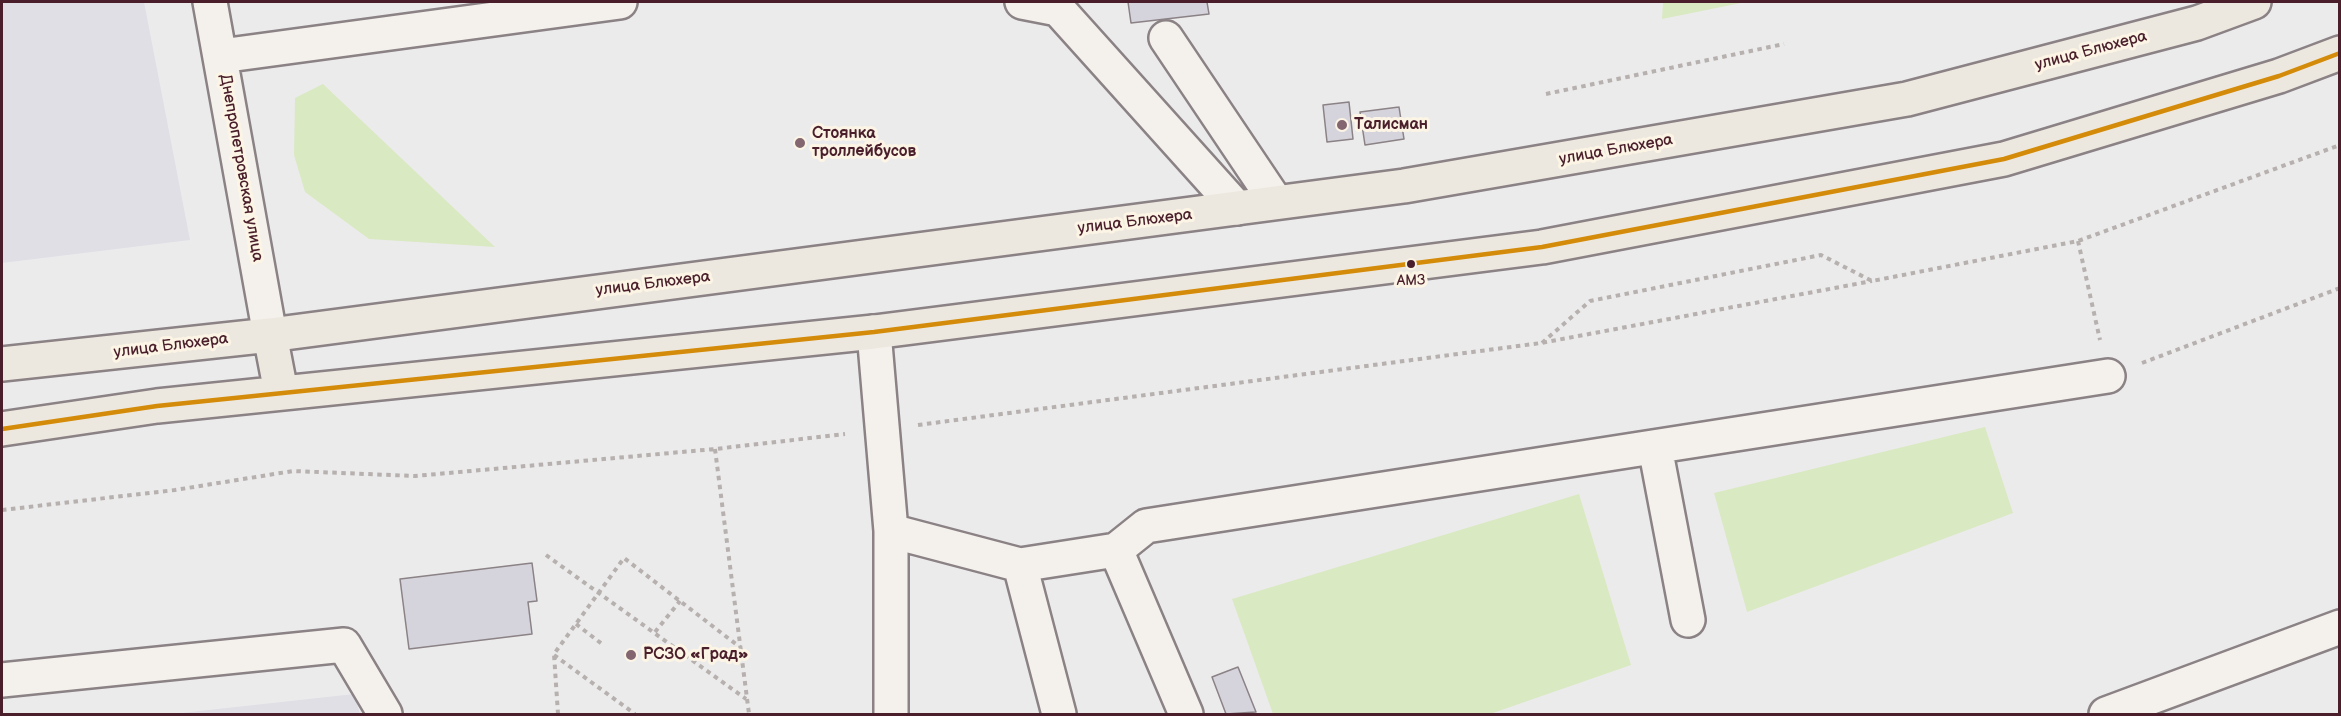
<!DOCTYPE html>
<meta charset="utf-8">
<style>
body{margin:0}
#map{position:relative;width:2341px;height:716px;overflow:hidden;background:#ecebec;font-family:"Balsamiq Sans",sans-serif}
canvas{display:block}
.frame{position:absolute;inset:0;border:3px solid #4a1f2b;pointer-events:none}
</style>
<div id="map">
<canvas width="2341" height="716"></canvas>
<div class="frame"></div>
</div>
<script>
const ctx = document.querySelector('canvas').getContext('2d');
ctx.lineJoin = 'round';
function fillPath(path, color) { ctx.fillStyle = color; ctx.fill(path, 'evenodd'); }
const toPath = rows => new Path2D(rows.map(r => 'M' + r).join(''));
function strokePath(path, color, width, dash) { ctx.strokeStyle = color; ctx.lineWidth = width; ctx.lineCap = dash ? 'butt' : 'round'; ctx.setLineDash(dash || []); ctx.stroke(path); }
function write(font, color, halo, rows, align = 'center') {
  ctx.font = font + ' "Balsamiq Sans",sans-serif'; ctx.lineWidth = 6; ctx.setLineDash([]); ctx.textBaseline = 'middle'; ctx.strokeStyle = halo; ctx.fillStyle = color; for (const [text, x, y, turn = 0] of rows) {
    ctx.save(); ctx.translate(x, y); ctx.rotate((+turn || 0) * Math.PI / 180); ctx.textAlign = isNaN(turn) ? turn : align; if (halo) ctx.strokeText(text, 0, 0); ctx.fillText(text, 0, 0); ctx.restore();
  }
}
const built = toPath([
 [2,2,144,2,190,240,2,263],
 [354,694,360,714,172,714]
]);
const green = toPath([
 [1663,2,1746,2,1662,19],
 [323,84,495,247,369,239,305,192,294,155,295,98],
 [1985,427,2013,513,1747,612,1714,493],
 [1579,494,1631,665,1490,714,1273,714,1232,599]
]);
const building = toPath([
 [1128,2,1207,2,1209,14,1131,23,1128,2],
 [1349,102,1353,139,1327,142,1323,105,1349,102],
 [1399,107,1404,139,1365,145,1360,112,1399,107],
 [532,563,537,601,528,602,532,634,409,649,400,579,532,563],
 [1238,667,1256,712,1226,714,1212,677,1238,667]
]);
const path = toPath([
 [1546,94,1784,44],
 [2078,241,2100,340],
 [1542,343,1590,301,1821,255,1872,281,2078,241,2340,145],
 [2142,363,2340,288],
 [918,425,1541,343,1872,281],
 [715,449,749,714],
 [2,510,175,490,293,471,415,476,715,449,845,434],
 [546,555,746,699],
 [576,624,602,644],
 [655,632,680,601],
 [554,655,635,714],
 [558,714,554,654,624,558,741,648]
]);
const minor = toPath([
 [210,2,270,335],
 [1022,2,1058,9,1237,208],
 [1166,38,1276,202],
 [221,56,620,2],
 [874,332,891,531,1020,565,1116,550,1146,526,2108,376],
 [1655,447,1688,620],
 [891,531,891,714],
 [1116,550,1186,714],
 [1020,565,1059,714],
 [2,680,344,645,385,714],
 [2106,714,2340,627]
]);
const major = toPath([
 [270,335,281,392],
 [2,364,270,335,1404,186,1907,99,2197,23,2254,2],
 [2,429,157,406,874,332,1542,247,2004,159,2279,76,2340,53]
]);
const bus1 = toPath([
 [2,429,157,406,874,332,1542,247,2004,159,2279,76,2340,53]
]);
const markers = [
 [1342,125,6,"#83666f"],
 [800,143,6,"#83666f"],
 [1411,264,5,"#4a1f2b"],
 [631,655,6,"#83666f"]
];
const busNames = [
 ["АМЗ",1411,281]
];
const streetNames = [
 ["улица Блюхера",2091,51,-15],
 ["улица Блюхера",1616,150,-10],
 ["Днепропетровская улица",241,168,80],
 ["улица Блюхера",1135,222,-7],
 ["улица Блюхера",653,284,-7],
 ["улица Блюхера",171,346,-7]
];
const poiNames = [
 ["Талисман",1354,125],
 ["Стоянка",812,134],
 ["троллейбусов",812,152],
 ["РСЗО «Град»",643,655]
];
fillPath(built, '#e0dfe6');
fillPath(green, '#d9e9c2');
fillPath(building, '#d5d3dc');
strokePath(building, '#8b8285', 1.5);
strokePath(minor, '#8b8285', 38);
strokePath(major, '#8b8285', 38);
strokePath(path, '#b6b0ae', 4, [4.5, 4.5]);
strokePath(minor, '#f4f1ec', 33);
strokePath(major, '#ede8df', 33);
strokePath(bus1, '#d48b09', 4.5);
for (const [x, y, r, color] of markers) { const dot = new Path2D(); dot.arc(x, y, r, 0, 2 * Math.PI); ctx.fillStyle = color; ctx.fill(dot); strokePath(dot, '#fcf5e5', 2); }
write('14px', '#4a1f2b', '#fcf5e5', busNames);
write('16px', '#4a1f2b', '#fcf5e5', streetNames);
write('bold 16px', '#4a1f2b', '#fcf5e5', poiNames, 'left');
</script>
